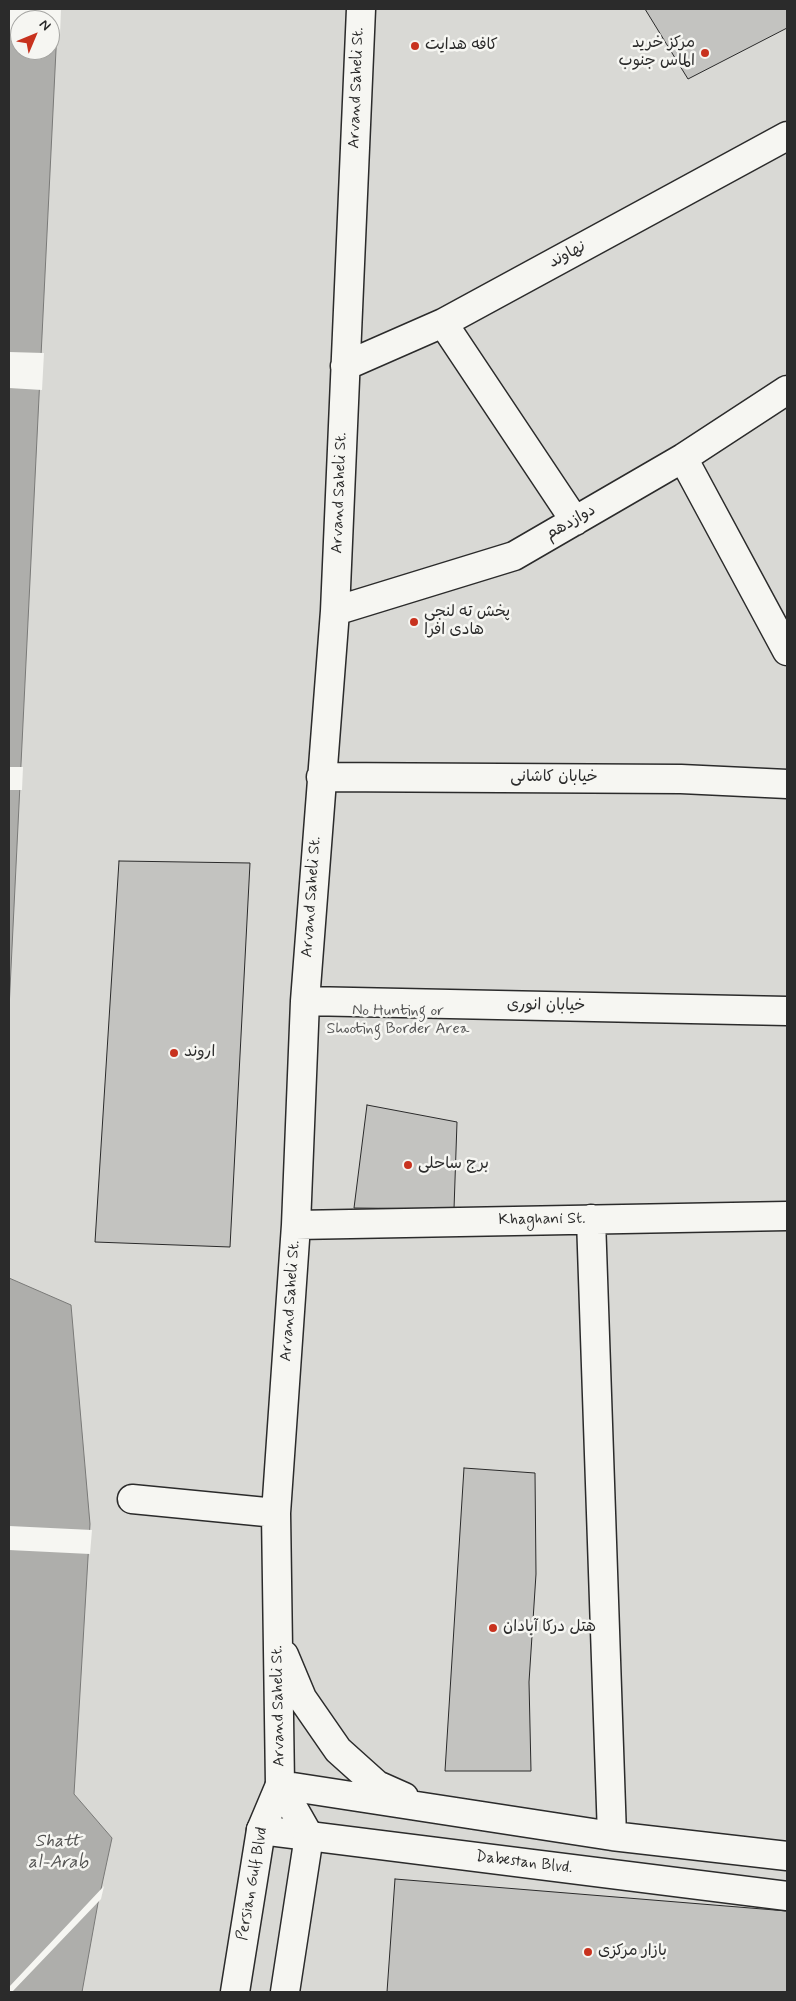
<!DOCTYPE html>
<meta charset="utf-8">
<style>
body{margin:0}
#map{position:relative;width:796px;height:2001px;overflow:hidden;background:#f6f6f2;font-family:Mynerve,sans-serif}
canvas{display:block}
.frame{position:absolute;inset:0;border:10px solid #2b2b2b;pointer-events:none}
.north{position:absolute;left:10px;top:10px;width:50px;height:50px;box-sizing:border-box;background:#f6f6f2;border:1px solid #a5a5a2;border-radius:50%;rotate:45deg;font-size:14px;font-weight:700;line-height:20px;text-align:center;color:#2b2b2b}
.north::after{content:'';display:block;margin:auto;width:18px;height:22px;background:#c8321e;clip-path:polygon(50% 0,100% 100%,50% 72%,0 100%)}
</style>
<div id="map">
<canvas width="796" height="2001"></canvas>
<div class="frame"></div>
<div class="north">N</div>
</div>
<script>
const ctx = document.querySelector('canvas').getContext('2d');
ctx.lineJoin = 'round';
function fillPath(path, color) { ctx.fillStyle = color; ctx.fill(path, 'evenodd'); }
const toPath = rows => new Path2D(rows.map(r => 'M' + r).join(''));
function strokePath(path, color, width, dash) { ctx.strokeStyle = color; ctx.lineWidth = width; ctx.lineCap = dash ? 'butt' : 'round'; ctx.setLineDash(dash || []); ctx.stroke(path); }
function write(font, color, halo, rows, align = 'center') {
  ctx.font = font + ' Mynerve,"Playpen Sans Arabic",sans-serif'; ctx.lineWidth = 5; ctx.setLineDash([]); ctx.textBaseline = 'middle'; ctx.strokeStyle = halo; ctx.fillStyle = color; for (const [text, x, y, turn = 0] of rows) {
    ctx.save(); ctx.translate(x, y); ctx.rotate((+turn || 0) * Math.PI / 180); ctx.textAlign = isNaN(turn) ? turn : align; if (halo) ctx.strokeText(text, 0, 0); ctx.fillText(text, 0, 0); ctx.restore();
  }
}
const green = toPath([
 [9,9,787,9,787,1992,9,1992],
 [20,20,50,20,50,50,20,50]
]);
const water = toPath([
 [9,9,58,9,9,1009,9,9],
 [20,20,50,20,50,50,20,50,20,20],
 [9,1278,71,1305,90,1524,74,1794,112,1838,98,1903,82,1992,9,1992,9,1278]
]);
const pier = toPath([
 [9,9,61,9,60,35,50,35,50,20,20,20,20,34,9,34],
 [9,352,44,353,42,390,9,388],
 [9,767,23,767,22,790,9,790],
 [9,1526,92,1530,90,1554,9,1550],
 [104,1886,101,1899,12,1992,9,1992,9,1987]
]);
const building = toPath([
 [645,9,787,9,787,28,688,79,645,9],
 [119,861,250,863,230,1247,95,1242,119,861],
 [367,1105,457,1122,454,1209,354,1208,367,1105],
 [464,1468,535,1473,536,1574,529,1682,531,1771,445,1771,464,1468],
 [395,1879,787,1911,787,1992,387,1992,395,1879]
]);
const minor = toPath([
 [361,9,335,611,305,1001,296,1225,276,1513,280,1785,612,1836,787,1856],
 [443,323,575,521],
 [345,366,443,323,787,136],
 [683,458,787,651],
 [335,611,514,556,683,458,787,390],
 [321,777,681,779,787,784],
 [305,1001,787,1011],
 [591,1219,612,1836],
 [296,1225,787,1216],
 [132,1499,276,1513],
 [284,1655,302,1698,338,1750,377,1785,404,1797],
 [261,1830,787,1896]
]);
const major = toPath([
 [280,1785,309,1836,285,1992],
 [235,1992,261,1830,280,1785]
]);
const markers = [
 [415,46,5,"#c8321e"],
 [705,53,5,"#c8321e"],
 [414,622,5,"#c8321e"],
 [174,1053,5,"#c8321e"],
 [408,1165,5,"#c8321e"],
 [493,1628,5,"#c8321e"],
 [588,1952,5,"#c8321e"]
];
const poiNames = [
 ["مرکز خرید",695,44,"right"],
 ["الماس جنوب",695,62,"right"],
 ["كافه هدایت",425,46],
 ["پخش ته لنجی",424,613],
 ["هادی افرا",424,631],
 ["اروند",184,1053],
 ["برج ساحلی",418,1165],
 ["هتل درکا آبادان",503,1628],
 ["بازار مرکزی",598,1952]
];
const streetNames = [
 ["Arvand Saheli St.",357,88,-88],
 ["نهاوند",568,255,-28],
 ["Arvand Saheli St.",340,493,-88],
 ["دوازدهم",571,523,-30],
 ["خیابان کاشانی",554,778],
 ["Arvand Saheli St.",312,897,-86],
 ["خیابان انوری",546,1006,1],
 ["Khaghani St.",542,1220,-1],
 ["Arvand Saheli St.",291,1301,-86],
 ["Arvand Saheli St.",279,1706,-91],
 ["Dabestan Blvd.",524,1863,7],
 ["Persian Gulf Blvd",253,1884,-80]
];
const parkNames = [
 ["No Hunting or",398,1012],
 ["Shooting Border Area",398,1030]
];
const waterNames = [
 ["Shatt",58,1842],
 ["al-Arab",58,1863]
];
fillPath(green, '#d9d9d5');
fillPath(water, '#aeaeab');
strokePath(water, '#7a7a78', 1);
fillPath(pier, '#f6f6f2');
fillPath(building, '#c3c3c0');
strokePath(building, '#2b2b2b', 1);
strokePath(minor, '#2b2b2b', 31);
strokePath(major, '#2b2b2b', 31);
strokePath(minor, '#f6f6f2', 28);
strokePath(major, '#f6f6f2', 28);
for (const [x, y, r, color] of markers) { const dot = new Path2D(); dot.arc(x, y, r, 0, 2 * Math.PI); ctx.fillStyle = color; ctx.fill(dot); strokePath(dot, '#f6f6f2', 2); }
write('16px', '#2b2b2b', '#f6f6f2', poiNames, 'left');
write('16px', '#2b2b2b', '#f6f6f2', streetNames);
write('16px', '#565656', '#f6f6f2', parkNames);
write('italic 18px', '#525251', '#f6f6f2', waterNames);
</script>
